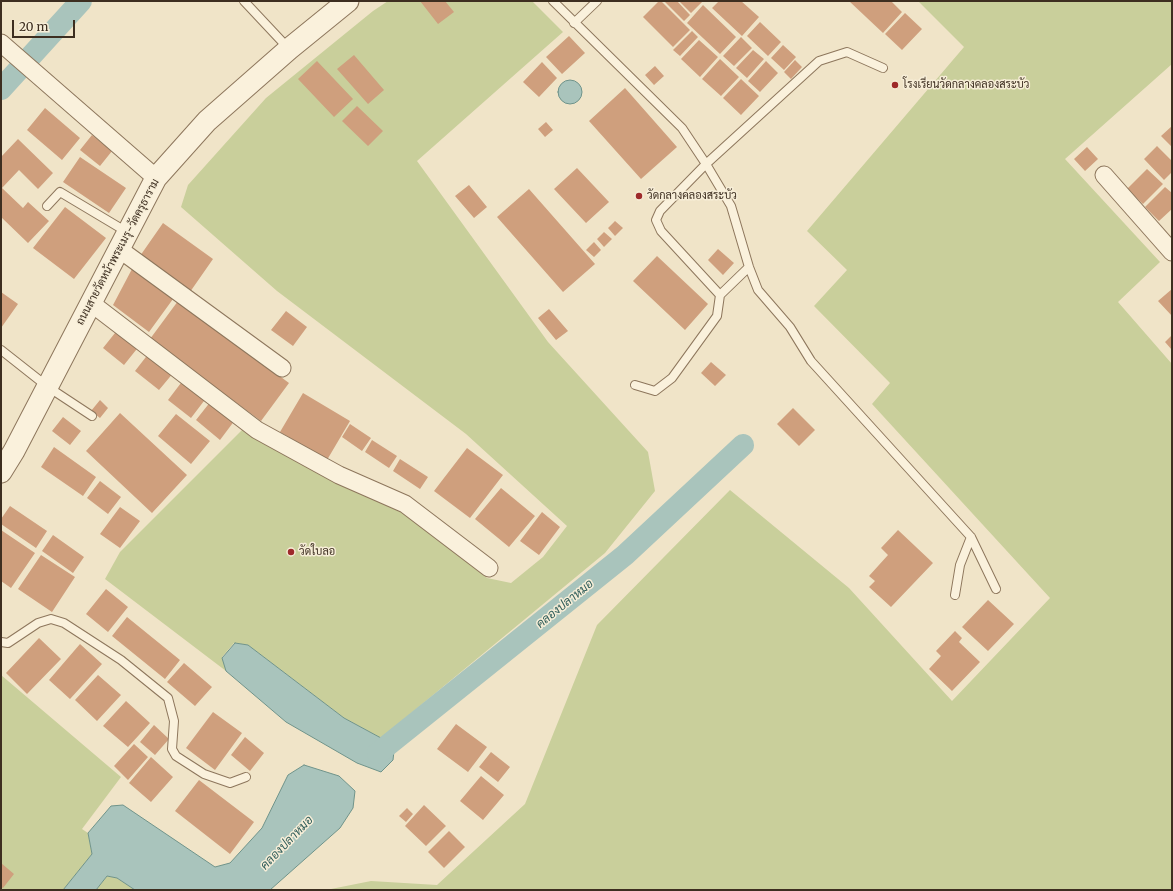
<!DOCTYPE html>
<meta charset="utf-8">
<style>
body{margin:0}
#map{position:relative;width:1173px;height:891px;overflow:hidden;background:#f0e4c8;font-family:Merriweather,serif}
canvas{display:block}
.frame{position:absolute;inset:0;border:2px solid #3d2e20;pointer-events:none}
.scale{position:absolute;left:12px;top:20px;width:63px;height:18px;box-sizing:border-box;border:2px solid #3d2e20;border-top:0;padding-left:5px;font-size:12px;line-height:14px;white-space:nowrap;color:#3d2e20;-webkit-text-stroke:3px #f7eed8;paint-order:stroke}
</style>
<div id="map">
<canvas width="1173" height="891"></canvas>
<div class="frame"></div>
<div class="scale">20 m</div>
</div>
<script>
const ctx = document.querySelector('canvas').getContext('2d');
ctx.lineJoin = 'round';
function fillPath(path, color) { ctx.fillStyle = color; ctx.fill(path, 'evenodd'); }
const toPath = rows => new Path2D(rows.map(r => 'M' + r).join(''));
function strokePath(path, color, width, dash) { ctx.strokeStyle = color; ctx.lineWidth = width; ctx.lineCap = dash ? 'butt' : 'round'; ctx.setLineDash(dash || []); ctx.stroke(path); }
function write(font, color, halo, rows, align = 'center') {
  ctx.font = font + ' Merriweather,Sarabun,serif'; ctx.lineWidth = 3; ctx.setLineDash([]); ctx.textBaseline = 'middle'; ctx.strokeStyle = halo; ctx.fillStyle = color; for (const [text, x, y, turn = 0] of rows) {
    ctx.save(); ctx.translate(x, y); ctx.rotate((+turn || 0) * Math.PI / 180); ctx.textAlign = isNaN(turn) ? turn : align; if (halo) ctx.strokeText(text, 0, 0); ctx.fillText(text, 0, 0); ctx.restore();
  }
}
const green = toPath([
 [388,1,532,1,563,32,417,161,548,342,648,452,655,491,605,553,381,738,344,718,248,645,234,643,222,657,226,671,105,579,120,552,243,429,401,511,487,578,511,583,543,557,567,526,466,434,277,291,181,207,188,185,266,98,373,11],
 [918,1,1172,1,1172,64,1065,159,1160,262,1118,302,1172,364,1172,890,326,890,371,881,437,885,525,804,597,625,730,490,849,588,952,701,1050,598,872,404,890,383,814,306,847,270,807,231,964,47],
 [1,675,121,777,82,829,88,833,92,854,63,890,1,890],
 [107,876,117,878,135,890,96,890]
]);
const water = toPath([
 '558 92a12 12 0 1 1 24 0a12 12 0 1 1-24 0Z',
 [235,643,248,645,344,718,381,738,394,751,393,760,381,772,357,763,286,722,226,671,222,658,235,643],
 [304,765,339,776,355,791,353,808,340,828,270,890,135,890,117,878,107,876,96,890,63,890,92,854,88,833,111,806,123,805,215,867,230,863,262,828,288,775,304,765]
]);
const canal = toPath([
 [1,89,81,1],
 [378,753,625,555,743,445]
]);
const building = toPath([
 [420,1,445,1,454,12,438,24],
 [659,1,661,1,690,30,673,47,643,17],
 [664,1,677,1,690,15,684,21],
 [679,1,703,1,691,13],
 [719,1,741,1,759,17,742,36,712,8],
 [849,1,891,1,902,12,883,33],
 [703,5,736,37,720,54,687,23],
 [905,13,922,29,902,50,885,34],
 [760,22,781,42,768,56,747,36],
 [692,31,698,37,680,56,673,50],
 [569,36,585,53,562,74,546,57],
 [741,37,752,48,734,66,723,56],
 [699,40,718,57,700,77,681,59],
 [783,45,796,57,784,70,771,58],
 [753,50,764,59,747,78,736,68],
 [354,55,384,90,368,104,337,69],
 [720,59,739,77,721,96,702,79],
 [795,60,802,67,791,79,784,72],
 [317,61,353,99,334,117,298,79],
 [766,61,778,73,760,92,748,81],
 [542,62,557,78,539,97,523,82],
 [655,66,664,76,654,85,645,75],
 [741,79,759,96,741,115,723,98],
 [625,88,677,147,641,179,589,121],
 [357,106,383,131,368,146,342,121],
 [45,108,80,138,62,160,27,130],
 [546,122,553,130,545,137,538,129],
 [1172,126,1172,147,1161,136],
 [92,135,112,151,100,166,80,150],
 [18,139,53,173,38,189,19,170,2,188,23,208,28,202,49,221,28,243,1,217,1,157],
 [1157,146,1172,161,1172,172,1164,180,1144,159],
 [1087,147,1098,159,1085,171,1074,159],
 [80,157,126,188,109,213,63,182],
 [577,168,609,202,586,223,554,189],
 [1147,169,1163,184,1143,204,1127,189],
 [469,185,487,207,474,218,455,196],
 [1165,187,1172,193,1172,209,1159,221,1145,207],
 [529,189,595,264,563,292,497,217],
 [65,207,106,238,74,279,33,248],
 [615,221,623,228,615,236,608,228],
 [163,223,213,259,190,292,140,256],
 [604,232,612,239,604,247,597,239],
 [594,242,601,250,594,257,586,250],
 [718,249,734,263,723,275,708,260],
 [657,256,708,304,685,330,633,281],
 [132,269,173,299,149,332,113,305],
 [1172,289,1172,316,1158,301],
 [1,292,18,304,1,328],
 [178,301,289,383,261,421,150,339],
 [549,309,568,331,556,340,538,318],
 [286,311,307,327,293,346,271,330],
 [119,328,140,345,124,365,103,348],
 [1172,335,1172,350,1165,342],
 [149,353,174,372,159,390,135,371],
 [711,362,726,375,715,386,701,373],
 [184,379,207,397,191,418,168,400],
 [303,393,350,421,327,460,280,432],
 [100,400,108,408,100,418,91,411],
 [211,401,235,420,220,440,196,420],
 [793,408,815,430,799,446,777,424],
 [120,413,187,475,152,513,86,451],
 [176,414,210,441,191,464,158,436],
 [63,417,81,431,70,445,52,431],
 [350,424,371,438,362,451,342,437],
 [372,440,397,456,389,468,365,452],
 [54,447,96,477,83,496,41,467],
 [467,448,503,475,470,518,434,491],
 [400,459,428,477,420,489,393,471],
 [100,481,121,497,108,514,87,498],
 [501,488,535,516,509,547,475,519],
 [10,506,47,531,36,548,1,524,1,519],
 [120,507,140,521,120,548,100,534],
 [542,512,560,527,539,555,520,541],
 [1,530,35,553,11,588,1,581],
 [898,530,933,563,891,607,869,587,875,581,869,576,888,555,881,548],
 [53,535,84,557,73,573,42,551],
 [41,555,75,577,52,612,18,589],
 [106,589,128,607,108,632,86,614],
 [988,600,1014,624,988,651,962,627],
 [127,617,180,660,165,679,112,636],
 [955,631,962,638,959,642,980,662,952,691,929,669,941,656,936,651],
 [39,638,61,659,27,694,6,673],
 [80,644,102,664,70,699,49,680],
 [184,663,212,687,195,706,167,682],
 [98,675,121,695,97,721,75,700],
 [126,701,150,723,128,747,103,726],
 [213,712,242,733,215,770,186,748],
 [456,724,487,747,468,772,437,749],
 [154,725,169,739,155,755,140,742],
 [245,737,264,753,250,771,231,755],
 [134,744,148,757,128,780,114,766],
 [491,752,510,767,498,782,479,767],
 [151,757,173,777,151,802,129,783],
 [481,776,504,795,483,820,460,801],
 [199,780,254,822,230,854,175,811],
 [424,805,446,826,426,846,405,826],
 [407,808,413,814,406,822,399,816],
 [449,831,465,847,444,868,428,852],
 [1,863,14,874,3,888,1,887]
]);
const service = toPath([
 [244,1,289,49],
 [553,1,682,128,706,164,731,206,749,267,758,290,790,327,811,361,971,537,996,589],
 [574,23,597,1],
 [47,206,60,192,127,232],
 [720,295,749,267],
 [1,350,48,387,92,416],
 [635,385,655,391,672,378,717,316,720,295,661,231,656,220,660,211,706,164,819,61,847,52,883,68],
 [955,595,960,565,971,537],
 [1,642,8,643,38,623,51,619,64,623,121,660,168,698,174,721,172,749,176,756,204,774,230,783,246,777]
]);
const minor = toPath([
 [1,43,156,178],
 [1104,175,1172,252],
 [119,249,282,368],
 [91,303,257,430,339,475,405,504,489,568]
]);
const tertiary = toPath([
 [1,472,14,451,156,178,207,121,289,49,348,1]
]);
const markers = [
 [895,85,4,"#9e2a2b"],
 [639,196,4,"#9e2a2b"],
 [291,552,4,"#9e2a2b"]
];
const poiNames = [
 ["โรงเรียนวัดกลางคลองสระบัว",903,85],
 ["วัดกลางคลองสระบัว",647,196],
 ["วัดใบลอ",299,552]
];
const streetNames = [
 ["ถนนสายวัดหน้าพระเมรุ-วัดครุธาราม",118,252,-62]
];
const waterNames = [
 ["คลองปลาหมอ",565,604,-39],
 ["คลองปลาหมอ",287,843,-46]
];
fillPath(green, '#c9cf9b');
fillPath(water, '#a9c4bc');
strokePath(water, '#6f938a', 1);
strokePath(canal, '#a9c4bc', 22);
fillPath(building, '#cf9f7d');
strokePath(service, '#8d765c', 10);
strokePath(minor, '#8d765c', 19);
strokePath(tertiary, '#8d765c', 23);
strokePath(service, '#faf1dc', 8);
strokePath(minor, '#faf1dc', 17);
strokePath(tertiary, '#faf1dc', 21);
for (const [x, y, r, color] of markers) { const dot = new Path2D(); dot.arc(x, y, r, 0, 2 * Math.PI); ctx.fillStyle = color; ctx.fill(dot); strokePath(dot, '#f7eed8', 1.5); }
write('11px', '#3d2e20', '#f7eed8', poiNames, 'left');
write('11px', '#3d2e20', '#f7eed8', streetNames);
write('italic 12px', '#2f5d5a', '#f7eed8', waterNames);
</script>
